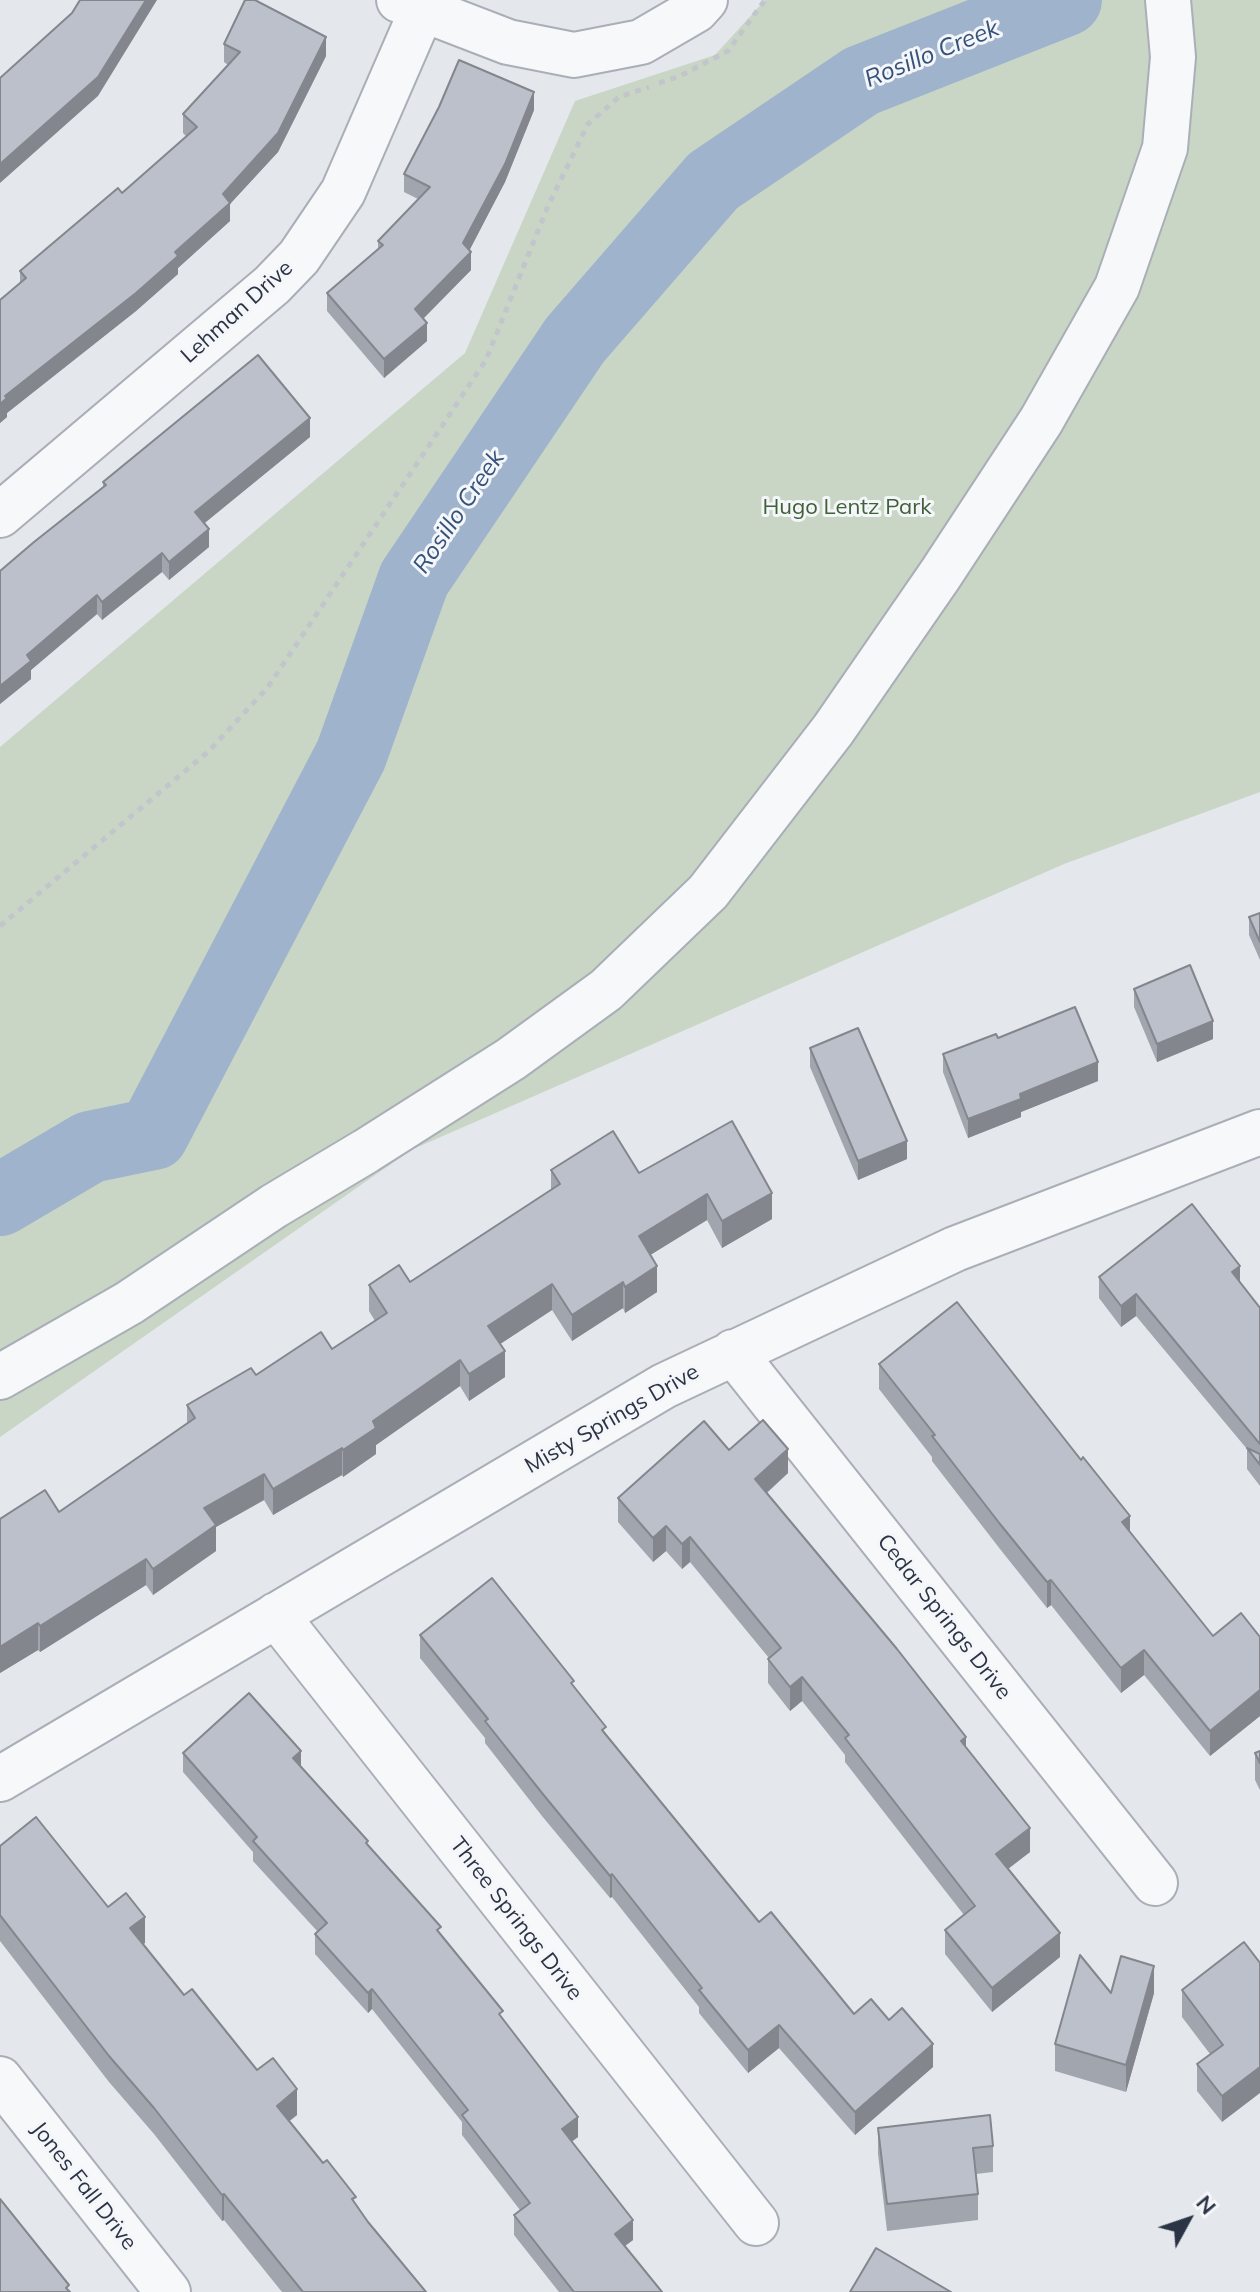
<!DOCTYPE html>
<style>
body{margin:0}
#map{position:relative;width:1260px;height:2292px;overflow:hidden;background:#e4e7ec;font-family:Mulish,sans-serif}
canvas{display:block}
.north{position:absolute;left:1148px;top:2180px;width:80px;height:80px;-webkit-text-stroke:6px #f4f6f9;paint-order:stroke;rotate:50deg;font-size:22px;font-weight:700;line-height:32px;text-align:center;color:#2b3445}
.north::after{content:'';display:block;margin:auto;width:28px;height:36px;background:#2b3445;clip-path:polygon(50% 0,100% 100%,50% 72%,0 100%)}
</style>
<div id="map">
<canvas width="1260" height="2292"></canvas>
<div class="north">N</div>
</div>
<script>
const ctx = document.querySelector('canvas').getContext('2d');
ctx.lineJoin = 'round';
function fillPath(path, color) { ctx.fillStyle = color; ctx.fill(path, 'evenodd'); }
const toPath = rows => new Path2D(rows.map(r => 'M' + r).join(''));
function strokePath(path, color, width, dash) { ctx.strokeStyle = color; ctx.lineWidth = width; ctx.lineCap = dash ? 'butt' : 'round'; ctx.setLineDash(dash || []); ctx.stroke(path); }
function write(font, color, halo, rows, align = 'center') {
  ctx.font = font + ' Mulish,sans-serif'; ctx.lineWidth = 6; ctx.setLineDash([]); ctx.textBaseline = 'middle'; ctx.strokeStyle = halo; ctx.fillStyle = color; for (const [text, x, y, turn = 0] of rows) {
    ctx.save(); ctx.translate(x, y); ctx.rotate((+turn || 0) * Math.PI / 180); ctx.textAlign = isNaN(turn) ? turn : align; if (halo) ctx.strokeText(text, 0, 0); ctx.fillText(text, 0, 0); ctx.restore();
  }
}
const green = toPath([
 [765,0,1260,0,1260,792,1064,864,411,1150,0,1437,0,747,465,353,575,101,715,55]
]);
const river = toPath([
 [0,1200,90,1147,153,1134,351,755,414,579,575,340,713,181,861,81,1066,0]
]);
const path = toPath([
 [659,83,680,76,728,51,765,0],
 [0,926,209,751,268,687,486,360,548,206,588,124,619,97,649,87]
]);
const minor = toPath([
 [399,0,508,42,574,55,641,42,696,10,705,0],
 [0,515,272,285,299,257,343,192,422,10],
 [733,1352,1155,1883],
 [0,1377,129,1303,274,1206,366,1151,511,1059,606,990,708,892,833,730,940,575,1041,421,1117,287,1165,148,1173,57,1168,0],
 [276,1615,756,2223],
 [0,1779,664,1386,955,1249,1260,1132],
 [0,2079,168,2292]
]);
const wall = toPath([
 [224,44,326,56,278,152,230,204,230,221,178,268,178,274,136,311,7,413,7,417,0,423,20,283,20,271,122,193,186,136,183,133,183,114,228,65,224,62],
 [534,110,505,182,469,250,471,270,423,319,427,341,384,378,327,311,327,293,378,250,378,241,418,199,404,192,404,174],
 [310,437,204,523,209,547,169,580,162,572,102,620,97,614,31,670,31,679,0,704,0,571,103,487,103,482],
 [1260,913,1260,960,1249,935,1249,917],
 [1134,989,1213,1039,1157,1062,1134,1007],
 [998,1038,1098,1081,1021,1112,1021,1117,968,1138,943,1072,943,1054],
 [810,1048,907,1159,858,1180,810,1067],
 [732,1121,772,1219,722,1248,707,1220,650,1255,657,1292,625,1313,623,1308,572,1341,552,1310,500,1344,505,1377,469,1401,460,1386,376,1445,376,1454,343,1477,342,1475,273,1515,264,1500,216,1527,216,1551,153,1595,146,1585,40,1652,38,1650,0,1673,0,1519,59,1512,187,1423,187,1405,256,1375,332,1349,375,1321,369,1311,369,1285,410,1282,551,1190,551,1170,639,1173],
 [1099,1277,1240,1283,1260,1308,1260,1486,1247,1469,1247,1449,1136,1316,1121,1327,1099,1298],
 [879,1364,1130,1532,1213,1636,1260,1637,1260,1716,1210,1756,1144,1675,1121,1693,1051,1605,1047,1608,1000,1549,932,1461,932,1457,879,1389],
 [788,1473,767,1493,966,1748,1030,1852,1008,1869,1060,1957,992,2012,945,1954,945,1930,964,1915,845,1762,845,1755,802,1701,790,1711,768,1683,768,1659,769,1658,690,1562,682,1569,666,1551,653,1562,618,1522,618,1498],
 [420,1635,574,1687,606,1734,759,1922,854,2014,889,2020,933,2067,855,2135,779,2048,748,2073,699,2013,699,2007,612,1897,610,1898,542,1816,485,1743,485,1738,420,1658],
 [1260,1751,1260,1790,1255,1780,1255,1753],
 [183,1753,301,1767,441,1935,503,2019,578,2137,572,2141,633,2240,625,2246,662,2292,559,2292,514,2235,514,2215,520,2210,462,2135,462,2122,372,2009,368,2013,315,1954,315,1934,318,1932,253,1861,253,1852,183,1772],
 [0,1846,108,1907,145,1943,143,1944,184,1995,257,2070,297,2115,289,2121,356,2205,368,2222,426,2292,282,2292,224,2220,222,2221,154,2134,109,2082,0,1941],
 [1260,1963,1222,2122,1197,2091,1197,2064,1210,2054,1182,2017,1182,1990],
 [1111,1993,1154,1993,1126,2092,1055,2071,1055,2044],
 [878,2128,993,2146,993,2172,976,2174,978,2194,978,2220,887,2231,878,2154]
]);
const shadedWall = toPath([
 [146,0,157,0,98,96,0,183,0,164],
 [326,37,326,56,278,152,230,204,230,221,178,268,178,274,136,311,7,413,7,417,0,423,0,404,5,396,175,252,223,194],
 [534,92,534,110,505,182,465,259,471,252,471,270,415,327,415,309,463,243],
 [427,323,427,341,384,378,384,359],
 [310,418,310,437,195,531,195,512],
 [209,529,209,547,169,580,169,562],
 [162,553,162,572,102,620,102,602],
 [97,595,97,614,31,670,31,679,0,704,0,686,27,655],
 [1213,1021,1213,1039,1157,1062,1157,1044],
 [1098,1062,1098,1081,1021,1112,1021,1117,968,1138,968,1119,1020,1094],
 [907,1141,907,1159,858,1180,858,1161],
 [772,1193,772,1219,722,1248,722,1221],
 [707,1194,707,1220,639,1262,639,1236],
 [657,1266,657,1292,625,1313,625,1287],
 [1240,1266,1240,1287,1232,1272],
 [623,1282,623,1308,572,1341,572,1315],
 [552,1284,552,1310,488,1352,488,1326],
 [1136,1294,1136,1316,1121,1327,1121,1306],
 [505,1351,505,1377,469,1401,469,1374],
 [460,1360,460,1386,376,1445,376,1454,343,1477,343,1450,373,1421],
 [342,1448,342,1475,273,1515,273,1489],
 [788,1449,788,1473,755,1503,755,1479],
 [264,1474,264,1500,216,1527,216,1551,153,1595,153,1569,204,1508],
 [1130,1516,1130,1541,1122,1522],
 [666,1526,666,1551,653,1562,653,1538],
 [690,1537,690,1562,682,1569,682,1544],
 [146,1559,146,1585,40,1652,40,1626],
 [1051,1580,1051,1605,1047,1608,1047,1582],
 [38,1623,38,1650,0,1673,0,1647],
 [1144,1650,1144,1675,1121,1693,1121,1668],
 [802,1677,802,1701,790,1711,790,1687],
 [1260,1690,1260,1716,1210,1756,1210,1731],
 [966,1737,966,1761,961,1741],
 [301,1751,301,1770,293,1758],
 [1030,1828,1030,1852,996,1878,996,1854],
 [612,1874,612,1897,610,1898,610,1876],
 [145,1917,145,1943,130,1954,130,1928],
 [1060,1933,1060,1957,992,2012,992,1988],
 [1154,1966,1154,1993,1126,2092,1126,2065],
 [372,1989,372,2009,368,2013,368,1993],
 [779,2025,779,2048,748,2073,748,2050],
 [933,2044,933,2067,855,2135,855,2112],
 [1260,2067,1260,2093,1222,2122,1222,2096],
 [297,2089,297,2115,277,2131,277,2106],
 [578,2117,578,2137,562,2149,562,2129],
 [224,2194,224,2220,222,2221,222,2195],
 [633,2220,633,2240,615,2253,615,2234]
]);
const building = toPath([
 [80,0,146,0,98,77,0,164,0,78,72,13,80,0],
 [245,0,255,0,326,37,278,133,223,194,230,203,175,252,178,256,136,293,5,396,7,398,0,404,0,300,26,278,20,271,118,188,122,193,197,127,183,114,240,52,224,44,245,0],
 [459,60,534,92,505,164,463,243,471,252,415,309,427,323,384,359,327,293,383,245,378,241,430,187,404,174,439,107,459,60],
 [258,355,310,418,195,512,209,529,169,562,162,553,102,602,97,595,27,655,31,661,0,686,0,571,34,542,106,485,103,482,258,355],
 [1260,913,1260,942,1249,917,1260,913],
 [1190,965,1213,1021,1157,1044,1134,989,1190,965],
 [1075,1007,1098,1062,1020,1094,1021,1099,968,1119,943,1054,996,1034,998,1038,1075,1007],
 [858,1028,907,1141,858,1161,810,1048,858,1028],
 [732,1121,772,1193,722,1221,707,1194,639,1236,657,1266,625,1287,623,1282,572,1315,552,1284,488,1326,505,1351,469,1374,460,1360,373,1421,376,1428,343,1450,342,1448,273,1489,264,1474,204,1508,216,1525,153,1569,146,1559,40,1626,38,1623,0,1647,0,1519,45,1490,59,1512,195,1418,187,1405,251,1368,256,1375,321,1332,332,1349,387,1313,369,1285,399,1265,410,1282,560,1184,551,1170,613,1131,639,1173,732,1121],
 [1192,1204,1240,1266,1232,1272,1260,1308,1260,1444,1136,1294,1121,1306,1099,1277,1192,1204],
 [957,1302,1081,1460,1083,1457,1130,1516,1122,1522,1213,1636,1241,1613,1260,1637,1260,1690,1210,1731,1144,1650,1121,1668,1051,1580,1047,1582,1000,1524,932,1436,935,1435,879,1364,957,1302],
 [763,1420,788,1449,755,1479,897,1649,966,1737,961,1741,1030,1828,996,1854,1060,1933,992,1988,945,1930,975,1906,845,1738,849,1735,802,1677,790,1687,768,1659,781,1648,690,1537,682,1544,666,1526,653,1538,618,1498,704,1421,729,1450,763,1420],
 [1247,1448,1260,1454,1260,1465,1247,1448],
 [492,1578,574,1681,571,1683,606,1727,602,1730,759,1922,771,1912,854,2014,871,1999,889,2020,902,2008,933,2044,855,2112,779,2025,748,2050,699,1990,702,1988,612,1874,610,1876,542,1793,485,1721,488,1719,420,1635,492,1578],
 [249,1693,301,1751,293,1758,368,1841,366,1843,441,1927,437,1930,503,2011,499,2014,578,2117,562,2129,633,2220,615,2234,662,2292,574,2292,514,2215,530,2203,462,2115,468,2110,372,1989,368,1993,315,1934,327,1923,253,1841,257,1837,183,1753,249,1693],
 [1260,1751,1260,1763,1255,1753,1260,1751],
 [36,1817,108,1907,126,1893,145,1917,130,1928,184,1995,192,1989,257,2070,273,2058,297,2089,277,2106,323,2163,327,2160,356,2197,352,2199,368,2222,426,2292,303,2292,224,2194,222,2195,154,2108,109,2056,0,1915,0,1846,36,1817],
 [1244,1942,1260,1963,1260,2067,1222,2096,1197,2064,1223,2045,1182,1990,1244,1942],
 [1080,1955,1111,1993,1121,1956,1154,1966,1126,2065,1055,2044,1080,1955],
 [990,2115,993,2146,973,2148,978,2194,887,2204,878,2128,990,2115],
 [0,2199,69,2285,66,2288,70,2292,0,2292,0,2199],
 [876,2248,951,2292,850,2292,876,2248]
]);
const streetNames = [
 ["Lehman Drive",237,312,-42],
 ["Misty Springs Drive",612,1419,-30],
 ["Cedar Springs Drive",944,1617,52],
 ["Three Springs Drive",516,1919,52],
 ["Jones Fall Drive",84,2186,52]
];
const parkNames = [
 ["Hugo Lentz Park",847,507]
];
const waterNames = [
 ["Rosillo Creek",932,54,-22],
 ["Rosillo Creek",459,512,-56]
];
fillPath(green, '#c9d6c5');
strokePath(river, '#9fb4cc', 72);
strokePath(minor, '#a9aeb7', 48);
strokePath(path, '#c2c5cb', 5, [6, 6]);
strokePath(minor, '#f7f8fa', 44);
fillPath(wall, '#a1a5ae');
fillPath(shadedWall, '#83868d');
fillPath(building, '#bbc0ca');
strokePath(building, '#83868d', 2);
write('22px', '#2b3445', '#f4f6f9', streetNames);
write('22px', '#3f6138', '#f4f6f9', parkNames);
write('italic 24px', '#34527a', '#f4f6f9', waterNames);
</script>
